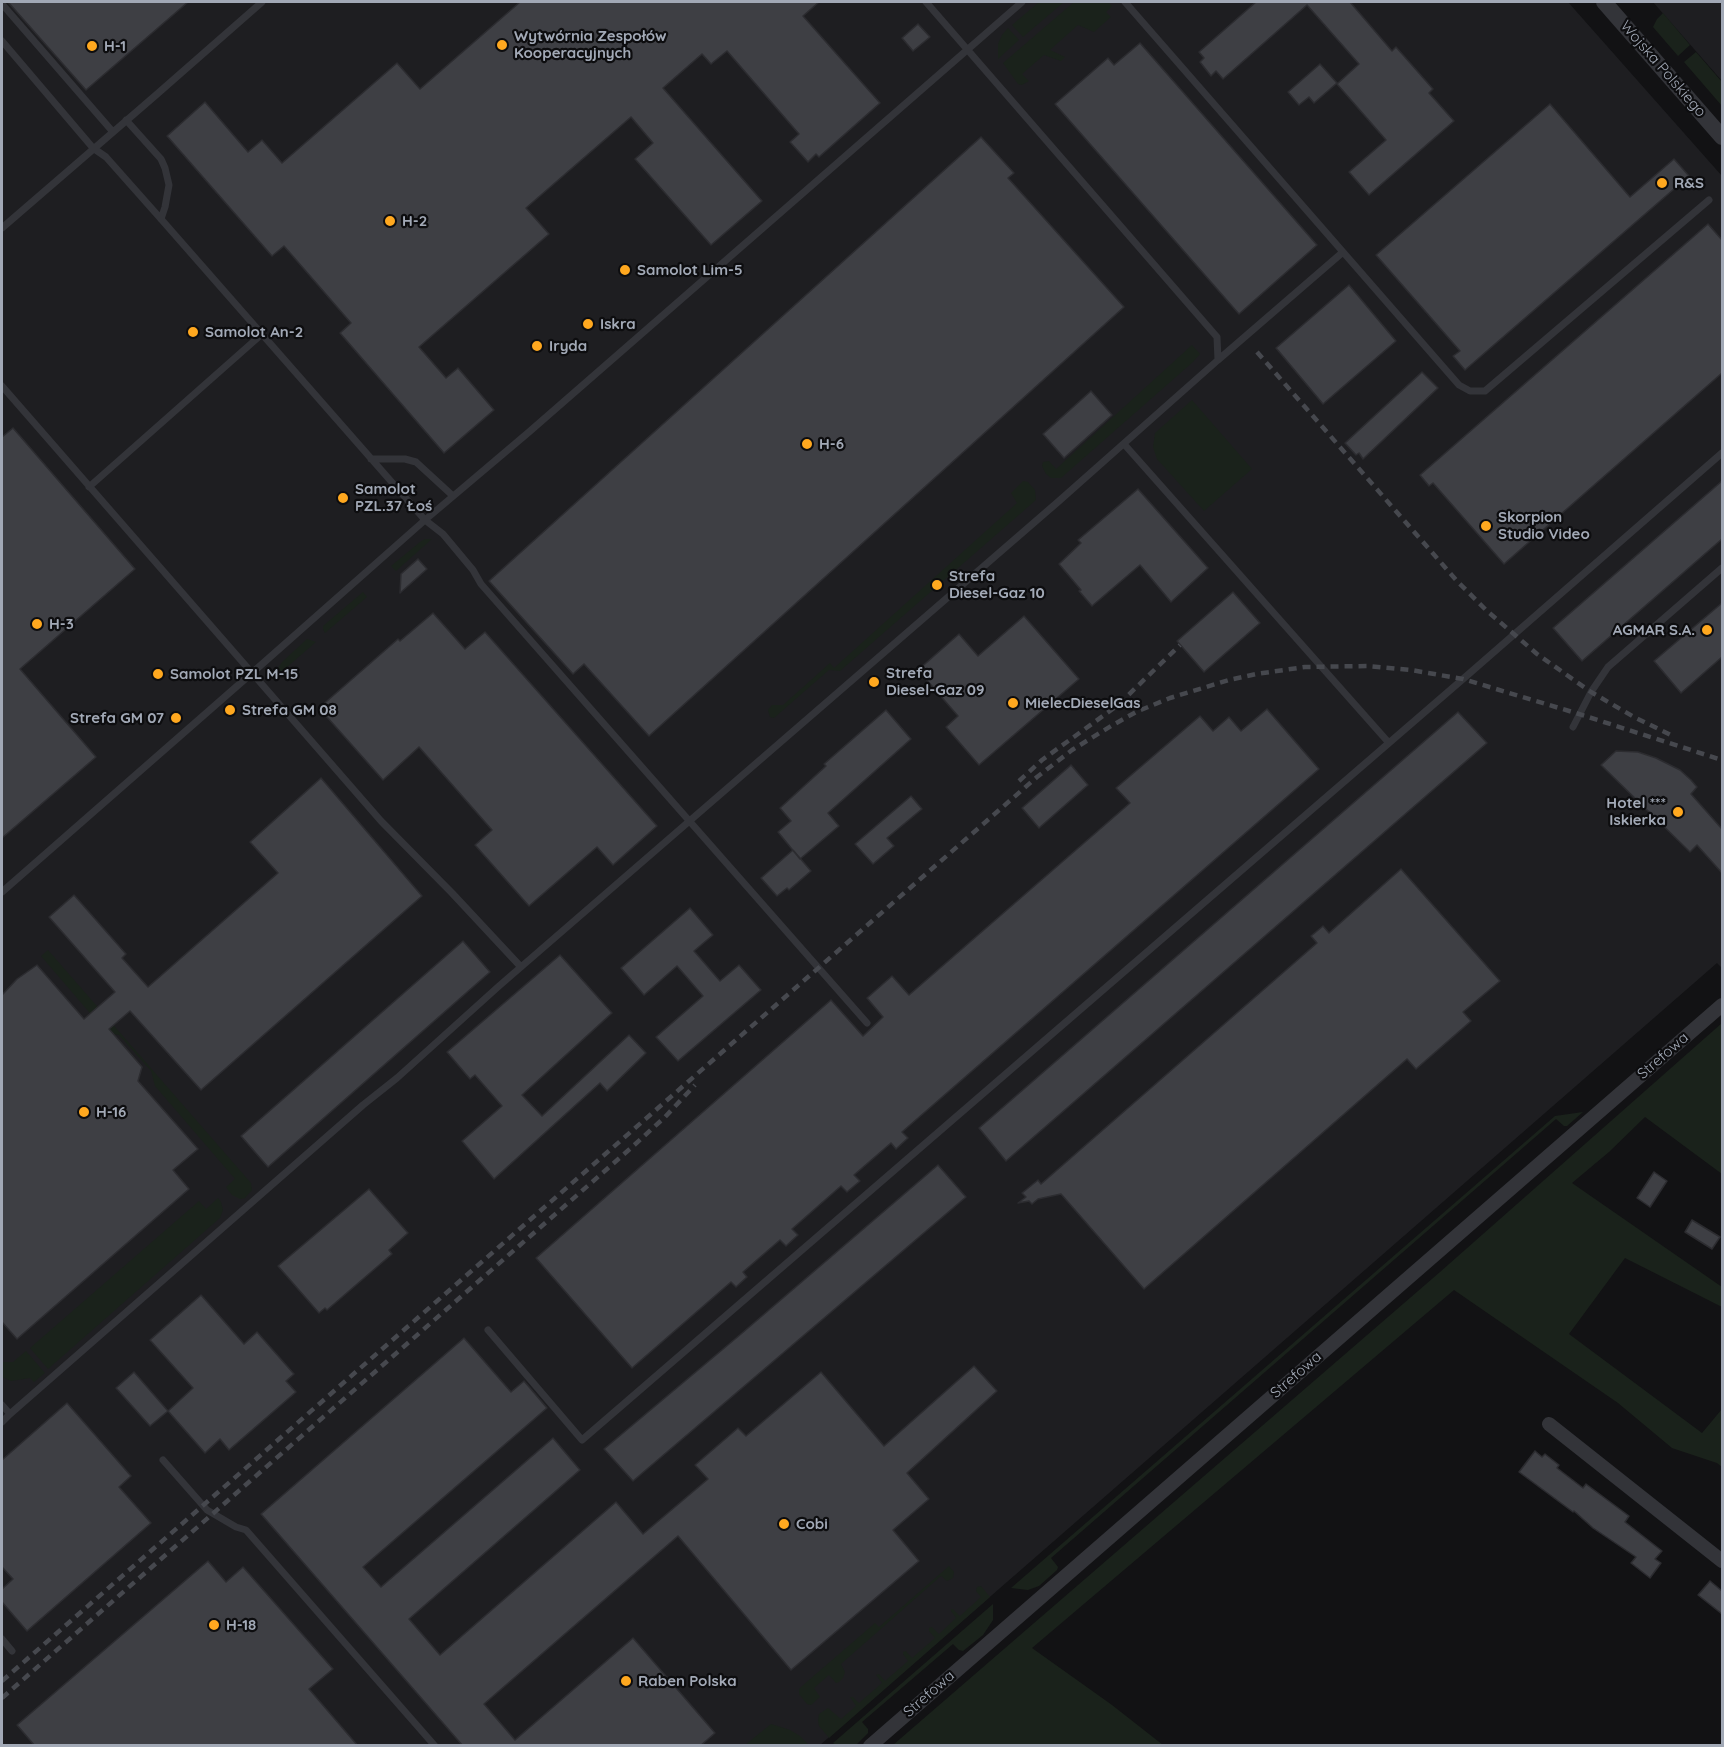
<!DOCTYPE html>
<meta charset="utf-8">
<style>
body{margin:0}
#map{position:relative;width:1724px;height:1747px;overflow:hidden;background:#121214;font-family:Quicksand,sans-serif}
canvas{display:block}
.frame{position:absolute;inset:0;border:3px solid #a2a9b6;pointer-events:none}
</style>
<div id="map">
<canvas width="1724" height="1747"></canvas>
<div class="frame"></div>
</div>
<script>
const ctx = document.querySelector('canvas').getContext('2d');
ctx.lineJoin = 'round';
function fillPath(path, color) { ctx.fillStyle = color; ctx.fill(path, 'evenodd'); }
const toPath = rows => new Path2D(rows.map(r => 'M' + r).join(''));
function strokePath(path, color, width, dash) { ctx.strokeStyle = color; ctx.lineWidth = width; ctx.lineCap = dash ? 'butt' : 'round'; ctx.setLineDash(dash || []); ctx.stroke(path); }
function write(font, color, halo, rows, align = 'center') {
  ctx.font = font + ' Quicksand,sans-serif'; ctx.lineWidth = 4.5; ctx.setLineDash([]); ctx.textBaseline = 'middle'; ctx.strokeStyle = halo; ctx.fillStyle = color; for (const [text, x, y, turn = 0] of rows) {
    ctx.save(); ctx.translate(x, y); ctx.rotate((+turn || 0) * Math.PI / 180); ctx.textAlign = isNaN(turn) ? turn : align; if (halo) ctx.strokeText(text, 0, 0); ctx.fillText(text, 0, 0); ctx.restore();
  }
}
const built = toPath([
 [2,2,1568,2,1722,176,1722,968,1717,963,820,1745,2,1746],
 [1653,2,1722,2,1722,81]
]);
const green = toPath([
 [1039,2,1064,2,1023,37,1012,25],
 [1074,2,1108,2,1112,6,1106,12,1111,17,1094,32,1078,25,1050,50,1065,57,1061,61,1044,55,1022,74,1029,81,1022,85,1018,84,1003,63],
 [1663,13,1690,45,1678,56,1653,27,1657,19],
 [1008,28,1019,40,998,59,998,44,1002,35],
 [1696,52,1722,82,1722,106,1684,62],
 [1192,345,1200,354,1193,362,1061,478,1051,478,1046,474,1042,466,1043,462,1049,461,1056,469],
 [1192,400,1252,469,1204,511,1157,459,1153,447,1155,433],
 [1023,481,1028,482,1035,490,1036,500,840,671,829,670,774,718,770,717,768,710,772,705,783,705,830,663,834,668,1017,503,1011,493],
 [425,539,432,539,396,571,391,566,420,542],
 [363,592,367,597,325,633,323,629,323,626],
 [307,639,316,642,278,675,278,668,282,662],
 [48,950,251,1183,252,1190,245,1198,240,1199,232,1195,228,1190,226,1187,235,1179,155,1086,151,1071,119,1035,107,1033,41,956],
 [1722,1023,1722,1174,1645,1117,1609,1152,1572,1183,1722,1287,1722,1307,1625,1258,1569,1334,1702,1433,1722,1409,1722,1467,1717,1463,1672,1448,1618,1403,1454,1290,1032,1648,1112,1705,1163,1745,893,1745,1440,1272],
 [1583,1112,1567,1126,1564,1126,1556,1119,1051,1558,1058,1567,1057,1570,1039,1586,1028,1590,1011,1588,1555,1116],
 [218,1198,221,1202,223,1210,220,1218,48,1369,30,1348,199,1201,206,1209],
 [26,1351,45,1373,34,1382,30,1378,11,1381,2,1377,2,1362,13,1362],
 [949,1566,954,1572,953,1578,947,1581,941,1576,841,1664,845,1672,843,1678,839,1682,836,1683,829,1675,814,1688,820,1697,811,1705,807,1704,799,1694,799,1689,802,1686,875,1623,879,1627],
 [981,1586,990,1597,829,1738,819,1726,818,1720,819,1714,828,1708,841,1719,856,1706,850,1697,853,1697,859,1703,882,1683,876,1675,879,1674,885,1681,908,1661,903,1654,903,1652,906,1651,912,1658,935,1638,929,1631,929,1628,932,1627,939,1634,956,1618,951,1611,951,1609,953,1609,960,1616,981,1597,976,1591,977,1587],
 [993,1604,993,1620,983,1635,963,1651,959,1650,953,1644,862,1722,868,1729,868,1733,856,1745,836,1745,833,1743],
 [771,1724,790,1730,800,1736,809,1745,745,1745]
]);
const building = toPath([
 [8,2,188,2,86,90,8,2],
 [520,2,819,2,803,16,880,103,819,157,816,154,808,162,790,142,799,134,727,51,711,64,702,54,663,88,762,201,711,245,635,159,653,143,631,117,526,208,549,234,419,347,446,378,458,368,494,410,444,453,340,333,351,323,284,246,272,256,167,136,205,102,248,152,262,140,282,163,397,63,420,89,520,2],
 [1256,2,1350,2,1392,51,1396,47,1433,89,1429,93,1454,121,1369,195,1349,172,1386,140,1337,84,1359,64,1307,5,1223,79,1216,71,1211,76,1200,62,1204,58,1199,52,1256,2],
 [918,24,930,37,913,51,902,38,918,24],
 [1140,43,1317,245,1239,314,1055,104,1108,58,1114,65,1140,43],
 [1320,64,1337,83,1314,103,1309,97,1299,105,1288,92,1320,64],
 [1550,104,1630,197,1674,159,1689,176,1465,370,1453,356,1460,351,1376,255,1550,104],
 [981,137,1014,173,1008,178,1124,307,649,736,584,664,573,674,489,581,981,137],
 [1708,224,1722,240,1722,373,1504,564,1433,483,1429,486,1420,475,1708,224],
 [1349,285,1396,341,1323,404,1276,348,1349,285],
 [1422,372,1438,388,1363,459,1359,453,1356,455,1345,443,1422,372],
 [1091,391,1112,415,1064,458,1043,434,1091,391],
 [13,428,135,569,20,669,96,757,2,838,2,437,13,428],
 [1722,481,1722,539,1582,661,1553,628,1722,481],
 [1138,489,1208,568,1171,602,1140,565,1092,606,1079,591,1081,590,1059,564,1081,543,1078,540,1138,489],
 [418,559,427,569,400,593,401,574,418,559],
 [1233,592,1260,623,1204,672,1177,641,1233,592],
 [1722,603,1722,657,1681,693,1654,661,1722,603],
 [433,613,465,649,485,632,657,826,613,865,597,847,529,906,475,845,492,830,419,747,383,780,319,708,398,639,400,641,433,613],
 [1024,616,1079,679,979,765,946,727,958,716,918,670,959,634,978,656,1024,616],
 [1267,709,1319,769,902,1132,908,1138,896,1149,891,1143,854,1175,860,1181,847,1192,841,1186,792,1229,798,1235,786,1246,780,1240,743,1272,747,1277,736,1287,731,1282,632,1368,536,1258,831,1000,863,1036,883,1017,867,998,892,976,909,995,1130,803,1116,788,1200,716,1213,731,1229,717,1241,731,1267,709],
 [886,710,911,739,828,813,839,826,800,859,778,832,791,821,780,808,826,766,824,764,886,710],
 [1458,712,1487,743,1006,1161,979,1128,1458,712],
 [1616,751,1638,752,1656,758,1680,770,1691,780,1697,787,1691,794,1722,829,1722,873,1697,845,1690,852,1601,765,1616,751],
 [1071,765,1088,785,1039,828,1022,808,1071,765],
 [321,778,422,896,201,1090,130,1011,109,1029,142,1067,138,1081,198,1149,173,1170,189,1189,17,1339,2,1322,2,995,17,979,37,965,84,1019,115,992,49,917,74,895,126,954,122,958,148,987,278,873,250,842,321,778],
 [911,796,922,809,887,838,894,846,873,864,855,844,911,796],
 [793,850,811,871,789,890,787,888,777,896,761,878,793,850],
 [1401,869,1500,981,1463,1012,1471,1021,1416,1069,1407,1059,1144,1289,1061,1194,1038,1199,1032,1204,1029,1201,1018,1203,1026,1197,1022,1193,1038,1180,1041,1184,1317,943,1311,936,1323,926,1329,933,1401,869],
 [690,908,713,935,694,951,720,981,739,965,761,990,678,1061,656,1037,703,996,677,966,644,995,621,968,690,908],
 [463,941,490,972,268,1167,241,1136,463,941],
 [560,955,612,1013,522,1095,542,1116,629,1035,646,1053,607,1091,600,1083,494,1179,462,1141,502,1106,475,1075,470,1079,447,1052,560,955],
 [938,1165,966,1197,633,1481,604,1449,741,1334,938,1165],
 [1654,1172,1667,1181,1650,1207,1637,1198,1654,1172],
 [369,1189,408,1233,389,1250,392,1254,327,1310,325,1308,319,1313,278,1266,369,1189],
 [1692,1220,1720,1237,1712,1249,1685,1232,1692,1220],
 [201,1295,244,1344,257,1332,294,1374,286,1381,296,1392,229,1450,220,1439,205,1453,168,1411,193,1388,150,1340,201,1295],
 [464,1338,511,1392,524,1381,547,1408,363,1567,381,1587,553,1438,580,1470,409,1619,440,1655,616,1502,643,1534,708,1479,695,1465,738,1428,746,1436,821,1372,884,1446,974,1366,997,1391,907,1473,929,1499,893,1530,919,1561,791,1670,678,1536,484,1704,515,1740,633,1638,715,1733,700,1746,463,1746,261,1514,464,1338],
 [134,1372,168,1411,150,1426,116,1388,134,1372],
 [67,1403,131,1476,119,1487,151,1523,27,1631,2,1602,2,1589,13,1579,2,1567,2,1460,67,1403],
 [1535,1451,1542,1457,1545,1454,1559,1465,1557,1468,1583,1488,1586,1484,1629,1516,1625,1522,1662,1551,1655,1559,1661,1563,1650,1578,1631,1563,1636,1557,1593,1528,1574,1511,1573,1512,1519,1472,1535,1451],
 [208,1561,226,1582,243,1567,333,1669,309,1689,358,1746,35,1746,17,1725,208,1561],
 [1710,1581,1722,1591,1722,1614,1698,1595,1710,1581]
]);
const service = toPath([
 [1125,2,1459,385,1470,391,1485,391,1709,200],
 [2,4,113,132],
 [2,41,93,148,106,157,161,219,425,520,443,534,473,570,481,584,867,1023],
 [126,120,161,159,165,168,169,185,165,207,161,219],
 [2,228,156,95,262,2],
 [1218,360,1343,252],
 [2,386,381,821,452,893,521,967],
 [1124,444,1389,743],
 [371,459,405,459,416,462,453,496],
 [89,487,262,334],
 [1573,727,1591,692,1608,667,1722,568],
 [2,892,252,673,425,520,529,432,1022,2],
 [488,1330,582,1440,1463,679,1722,453],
 [2,1405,10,1414,363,1105,397,1078,499,986,1059,501,1218,360,1217,337,926,2],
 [2,1422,10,1414],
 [163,1460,207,1510,236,1527,246,1530,435,1746],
 [2,1639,12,1651]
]);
const minor = toPath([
 [1549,1424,1722,1561],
 [870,1746,1722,1005]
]);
const tertiary = toPath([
 [1604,2,1722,137]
]);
const rail = toPath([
 [1257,352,1457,581,1486,610,1537,654,1591,692,1634,717,1675,737],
 [1019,781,1042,760,1118,705,1180,645],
 [2,1681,1037,777,1072,750,1111,726,1136,712,1170,698,1229,680,1256,674,1305,667,1367,666,1411,670,1463,679,1579,714,1722,760],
 [2,1698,631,1148,665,1117,695,1085]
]);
const markers = [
 [502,45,6,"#ffa81f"],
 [92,46,6,"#ffa81f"],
 [1662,183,6,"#ffa81f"],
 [390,221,6,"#ffa81f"],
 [625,270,6,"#ffa81f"],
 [588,324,6,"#ffa81f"],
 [193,332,6,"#ffa81f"],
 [537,346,6,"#ffa81f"],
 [807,444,6,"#ffa81f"],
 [343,498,6,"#ffa81f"],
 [1486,526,6,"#ffa81f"],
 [937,585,6,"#ffa81f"],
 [37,624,6,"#ffa81f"],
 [1707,630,6,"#ffa81f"],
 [158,674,6,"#ffa81f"],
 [874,682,6,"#ffa81f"],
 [1013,703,6,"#ffa81f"],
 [230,710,6,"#ffa81f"],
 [176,718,6,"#ffa81f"],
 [1678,812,6,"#ffa81f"],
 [84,1112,6,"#ffa81f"],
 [784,1524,6,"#ffa81f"],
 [214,1625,6,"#ffa81f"],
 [626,1681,6,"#ffa81f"]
];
const poiNames = [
 ["Wytwórnia Zespołów",514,36],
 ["Kooperacyjnych",514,53],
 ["H-1",104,46],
 ["R&S",1674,183],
 ["H-2",402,221],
 ["Samolot Lim-5",637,270],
 ["Iskra",600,324],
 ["Samolot An-2",205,332],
 ["Iryda",549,346],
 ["H-6",819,444],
 ["Samolot",355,489],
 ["PZL.37 Łoś",355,506],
 ["Skorpion",1498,517],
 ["Studio Video",1498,534],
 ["Strefa",949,576],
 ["Diesel-Gaz 10",949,593],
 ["H-3",49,624],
 ["AGMAR S.A.",1695,630,"right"],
 ["Strefa",886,673],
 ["Diesel-Gaz 09",886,690],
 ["Samolot PZL M-15",170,674],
 ["MielecDieselGas",1025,703],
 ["Strefa GM 08",242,710],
 ["Strefa GM 07",164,718,"right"],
 ["Hotel ***",1666,803,"right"],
 ["Iskierka",1666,820,"right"],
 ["H-16",96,1112],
 ["Cobi",796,1524],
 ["H-18",226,1625],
 ["Raben Polska",638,1681]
];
const streetNames = [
 ["Wojska Polskiego",1663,69,49],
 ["Strefowa",1663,1056,-41],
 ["Strefowa",1296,1375,-41],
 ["Strefowa",929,1694,-41]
];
fillPath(built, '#1e1e21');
fillPath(green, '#1a221b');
fillPath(building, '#3e3f44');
strokePath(building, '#2c2c30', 1.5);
strokePath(service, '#333439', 7);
strokePath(minor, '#333439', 14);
strokePath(tertiary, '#333439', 16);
strokePath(rail, '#46484e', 4.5, [8, 6]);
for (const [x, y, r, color] of markers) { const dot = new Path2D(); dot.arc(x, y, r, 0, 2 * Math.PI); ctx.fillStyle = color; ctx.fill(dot); strokePath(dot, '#0d0d0f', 2); }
write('bold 15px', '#a2a9b6', '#0d0d0f', poiNames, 'left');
write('15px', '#a2a9b6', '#0d0d0f', streetNames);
</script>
